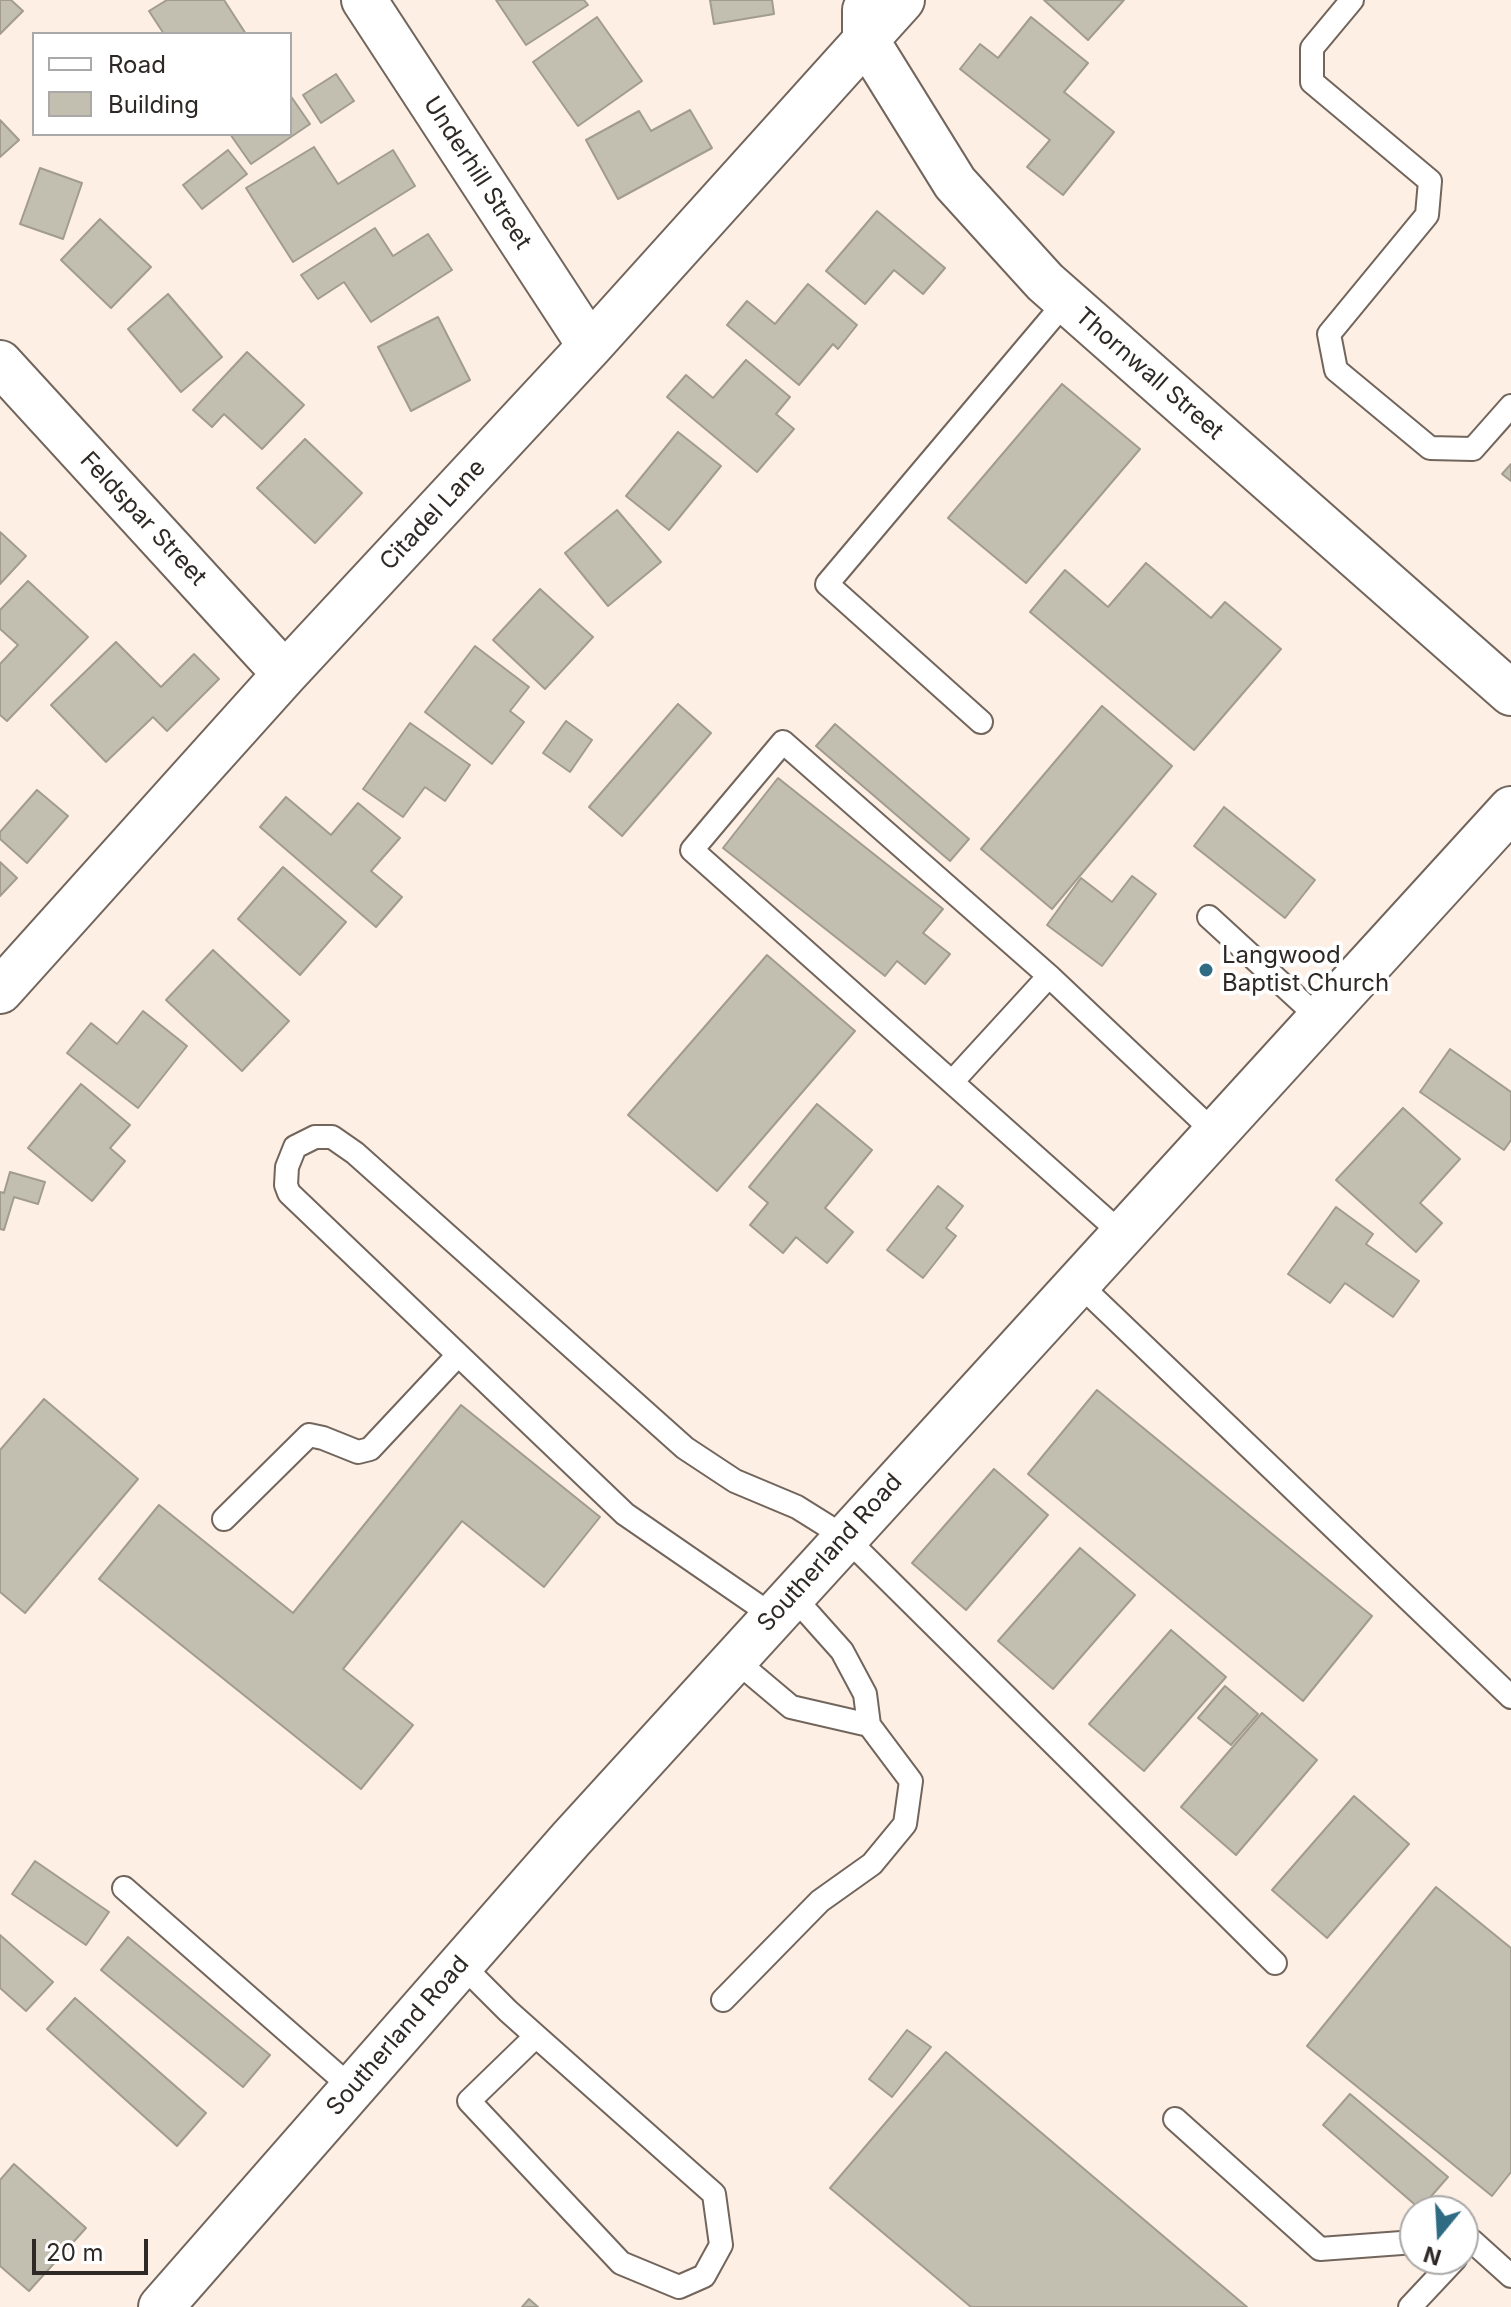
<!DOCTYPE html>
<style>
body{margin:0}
#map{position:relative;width:1511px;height:2307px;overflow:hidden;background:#fdefe4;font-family:Inter,sans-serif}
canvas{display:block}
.legend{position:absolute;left:32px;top:32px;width:260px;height:104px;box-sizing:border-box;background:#fff;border:2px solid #aba9a8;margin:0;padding:10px 14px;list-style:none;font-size:24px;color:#2e2925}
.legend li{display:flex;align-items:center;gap:16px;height:40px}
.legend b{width:40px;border:2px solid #aba9a8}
.north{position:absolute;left:1399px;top:2195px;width:80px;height:80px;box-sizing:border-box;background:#fff;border:2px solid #aba9a8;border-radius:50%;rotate:198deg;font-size:22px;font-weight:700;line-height:32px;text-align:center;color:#2e2925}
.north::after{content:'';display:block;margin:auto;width:28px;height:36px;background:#2f6c83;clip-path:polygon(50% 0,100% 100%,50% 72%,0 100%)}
.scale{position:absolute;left:32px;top:2239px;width:116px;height:36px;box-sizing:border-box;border:4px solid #2e2925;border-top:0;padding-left:10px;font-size:24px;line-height:28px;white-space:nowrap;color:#2e2925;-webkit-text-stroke:6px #fff;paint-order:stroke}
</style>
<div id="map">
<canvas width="1511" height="2307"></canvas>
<ul class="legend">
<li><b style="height:10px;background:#fff"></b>Road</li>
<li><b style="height:22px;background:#c3bfb0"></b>Building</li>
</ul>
<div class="north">N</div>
<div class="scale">20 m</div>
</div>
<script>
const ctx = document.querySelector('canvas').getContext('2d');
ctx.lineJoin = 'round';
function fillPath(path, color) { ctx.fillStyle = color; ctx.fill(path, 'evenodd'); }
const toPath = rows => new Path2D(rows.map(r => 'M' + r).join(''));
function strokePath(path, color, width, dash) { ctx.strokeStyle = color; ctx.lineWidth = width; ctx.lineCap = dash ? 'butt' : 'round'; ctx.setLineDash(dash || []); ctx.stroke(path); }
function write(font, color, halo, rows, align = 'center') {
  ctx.font = font + ' Inter,sans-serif'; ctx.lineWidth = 8; ctx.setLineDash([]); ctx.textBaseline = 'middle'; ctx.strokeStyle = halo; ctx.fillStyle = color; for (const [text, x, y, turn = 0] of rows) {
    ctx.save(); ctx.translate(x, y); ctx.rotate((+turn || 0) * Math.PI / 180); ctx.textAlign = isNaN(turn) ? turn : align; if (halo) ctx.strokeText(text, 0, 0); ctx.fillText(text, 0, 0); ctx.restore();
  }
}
const building = toPath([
 [0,0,11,0,23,11,0,34,0,0],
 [167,0,224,0,246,34,164,34,149,11,167,0],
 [496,0,584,0,588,5,526,45,496,0],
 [710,0,772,0,774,14,714,24,710,0],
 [1044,0,1124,0,1088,40,1044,0],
 [597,17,642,81,578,126,533,62,597,17],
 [1031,17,1088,63,1064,92,1114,132,1063,195,1027,167,1050,140,960,69,980,44,998,58,1031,17],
 [336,74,354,101,321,123,303,95,336,74],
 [290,95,310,124,251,164,230,134,290,134,290,95],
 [690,110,712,148,618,199,586,140,639,111,651,131,690,110],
 [0,120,19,140,0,157,0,120],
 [314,147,338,184,393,150,415,186,293,262,246,188,314,147],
 [228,150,247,174,202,209,183,185,228,150],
 [40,168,82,183,63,239,20,224,40,168],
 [877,211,945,268,923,294,894,270,865,304,826,271,877,211],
 [100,219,151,267,111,308,61,260,100,219],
 [375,228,393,256,428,234,452,270,371,322,344,282,318,299,301,275,375,228],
 [808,284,857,325,838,349,833,344,799,385,727,325,747,301,775,324,808,284],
 [168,294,222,357,181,392,128,329,168,294],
 [438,317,470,380,411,411,378,347,438,317],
 [247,352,304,405,262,449,224,414,212,427,193,410,247,352],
 [746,360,790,397,776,414,794,429,757,472,667,397,686,375,713,398,746,360],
 [1062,384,1140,449,1026,583,948,518,1062,384],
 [678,432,721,466,669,530,626,496,678,432],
 [305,439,362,493,315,543,257,488,305,439],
 [1511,464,1511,481,1502,474,1511,464],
 [617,510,661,562,608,606,565,553,617,510],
 [0,532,26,556,0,584,0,532],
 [1146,563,1211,618,1225,602,1281,649,1194,750,1030,612,1065,570,1108,607,1146,563],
 [28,581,88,637,7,721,0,715,0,664,18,645,0,629,0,610,28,581],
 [540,589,593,637,545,689,493,640,540,589],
 [116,642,161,687,194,654,219,679,167,731,153,717,106,762,51,705,116,642],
 [475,646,529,687,510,711,524,722,492,764,425,712,475,646],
 [678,704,711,733,622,836,589,807,678,704],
 [1102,706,1172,766,1052,909,981,849,1102,706],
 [566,721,592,740,570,772,543,753,566,721],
 [410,723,470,765,445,801,425,787,403,817,363,789,410,723],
 [835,724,969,839,950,861,816,746,835,724],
 [778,778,943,909,923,933,950,954,925,984,897,961,885,976,723,848,778,778],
 [37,790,68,816,27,863,0,839,0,832,37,790],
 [286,797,331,835,358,803,400,838,371,871,402,897,376,927,260,827,286,797],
 [1224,807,1315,880,1285,918,1194,846,1224,807],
 [0,862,17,878,0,896,0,862],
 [283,867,346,922,300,975,238,919,283,867],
 [1132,876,1156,894,1102,966,1047,925,1081,878,1112,902,1132,876],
 [213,950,289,1021,242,1071,166,1000,213,950],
 [767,955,855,1031,717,1191,628,1115,767,955],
 [143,1011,187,1046,138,1108,67,1053,91,1023,117,1044,143,1011],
 [1450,1049,1511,1092,1511,1140,1504,1150,1420,1092,1450,1049],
 [81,1084,130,1125,110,1148,125,1161,92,1201,28,1148,81,1084],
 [817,1104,872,1150,825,1208,853,1232,827,1263,796,1237,783,1253,750,1225,768,1203,749,1187,817,1104],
 [1403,1108,1460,1159,1420,1203,1442,1223,1416,1252,1336,1180,1403,1108],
 [10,1172,45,1182,38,1204,14,1197,4,1230,0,1229,0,1192,4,1193,10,1172],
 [938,1186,963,1206,946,1228,956,1236,923,1278,887,1250,938,1186],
 [1336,1207,1373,1234,1366,1244,1419,1281,1393,1317,1345,1283,1330,1303,1288,1274,1336,1207],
 [1097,1390,1372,1616,1303,1701,1028,1474,1097,1390],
 [44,1399,138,1479,25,1613,0,1592,0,1450,44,1399],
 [461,1405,600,1517,544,1587,462,1521,343,1669,413,1725,361,1789,99,1579,159,1505,293,1613,461,1405],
 [994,1469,1048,1515,966,1610,912,1563,994,1469],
 [1080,1548,1135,1595,1053,1689,998,1641,1080,1548],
 [1171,1630,1226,1677,1144,1771,1089,1724,1171,1630],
 [1225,1686,1258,1714,1231,1745,1198,1718,1225,1686],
 [1262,1713,1317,1760,1236,1855,1181,1807,1262,1713],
 [1354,1796,1409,1844,1327,1938,1272,1890,1354,1796],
 [35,1861,109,1912,86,1945,12,1894,35,1861],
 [1436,1887,1511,1948,1511,2172,1492,2196,1307,2046,1436,1887],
 [0,1935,53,1982,26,2011,0,1988,0,1935],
 [128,1937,270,2055,243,2087,101,1970,128,1937],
 [75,1998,206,2113,177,2146,47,2029,75,1998],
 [907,2030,931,2047,892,2097,869,2079,907,2030],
 [946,2052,1247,2307,971,2307,830,2188,946,2052],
 [1350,2094,1448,2177,1420,2209,1323,2125,1350,2094],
 [14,2164,86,2228,29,2291,0,2266,0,2180,14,2164],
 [529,2299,538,2307,522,2307,529,2299]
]);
const lane = toPath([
 [1352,0,1312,48,1312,82,1430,181,1427,215,1329,334,1336,370,1430,448,1473,449,1511,406],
 [981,722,827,584,1066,301],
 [1209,917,1319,1018],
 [952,1082,1049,976],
 [1122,1234,692,850,783,742,1049,976,1214,1132],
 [1078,1283,1511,1697],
 [224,1519,309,1435,323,1438,358,1452,370,1449,458,1355],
 [773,1616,625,1514,289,1193,286,1185,287,1167,295,1147,315,1137,332,1137,355,1153,685,1448,735,1481,797,1507,845,1537,1275,1963],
 [734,1659,791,1707,869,1725],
 [124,1888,352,2088],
 [461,1964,508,2011,536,2036,714,2194,721,2245,704,2276,679,2287,621,2263,469,2101,536,2036],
 [723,2000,820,1901,872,1864,905,1824,911,1781,869,1725,865,1694,842,1651,792,1595],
 [1175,2119,1320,2249,1415,2242],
 [1463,2240,1472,2241,1511,2276],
 [1410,2307,1455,2259]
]);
const street = toPath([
 [364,0,590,346],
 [865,10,865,38,955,183,1045,282,1511,693],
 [0,363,285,674],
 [0,991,285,674,590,346,902,0]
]);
const secondary = toPath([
 [161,2307,571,1839,1511,809]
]);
const markers = [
 [1206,970,8,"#2f6c83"]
];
const streetNames = [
 ["Underhill Street",477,173,57],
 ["Thornwall Street",1149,374,41],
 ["Citadel Lane",433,515,-47],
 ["Feldspar Street",143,519,47],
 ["Southerland Road",830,1553,-48],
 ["Southerland Road",398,2036,-49]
];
const poiNames = [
 ["Langwood",1222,956],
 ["Baptist Church",1222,984]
];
fillPath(building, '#c3bfb0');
strokePath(building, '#a19c8e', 2);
strokePath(lane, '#72655c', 26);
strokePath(street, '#72655c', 48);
strokePath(secondary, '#72655c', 48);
strokePath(lane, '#fff', 22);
strokePath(street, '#fff', 44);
strokePath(secondary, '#fff', 44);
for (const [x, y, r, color] of markers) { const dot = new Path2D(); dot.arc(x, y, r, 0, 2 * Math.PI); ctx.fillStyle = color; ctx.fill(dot); strokePath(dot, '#fff', 3); }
write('24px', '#2e2925', '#fff', streetNames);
write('24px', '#2e2925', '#fff', poiNames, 'left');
</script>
